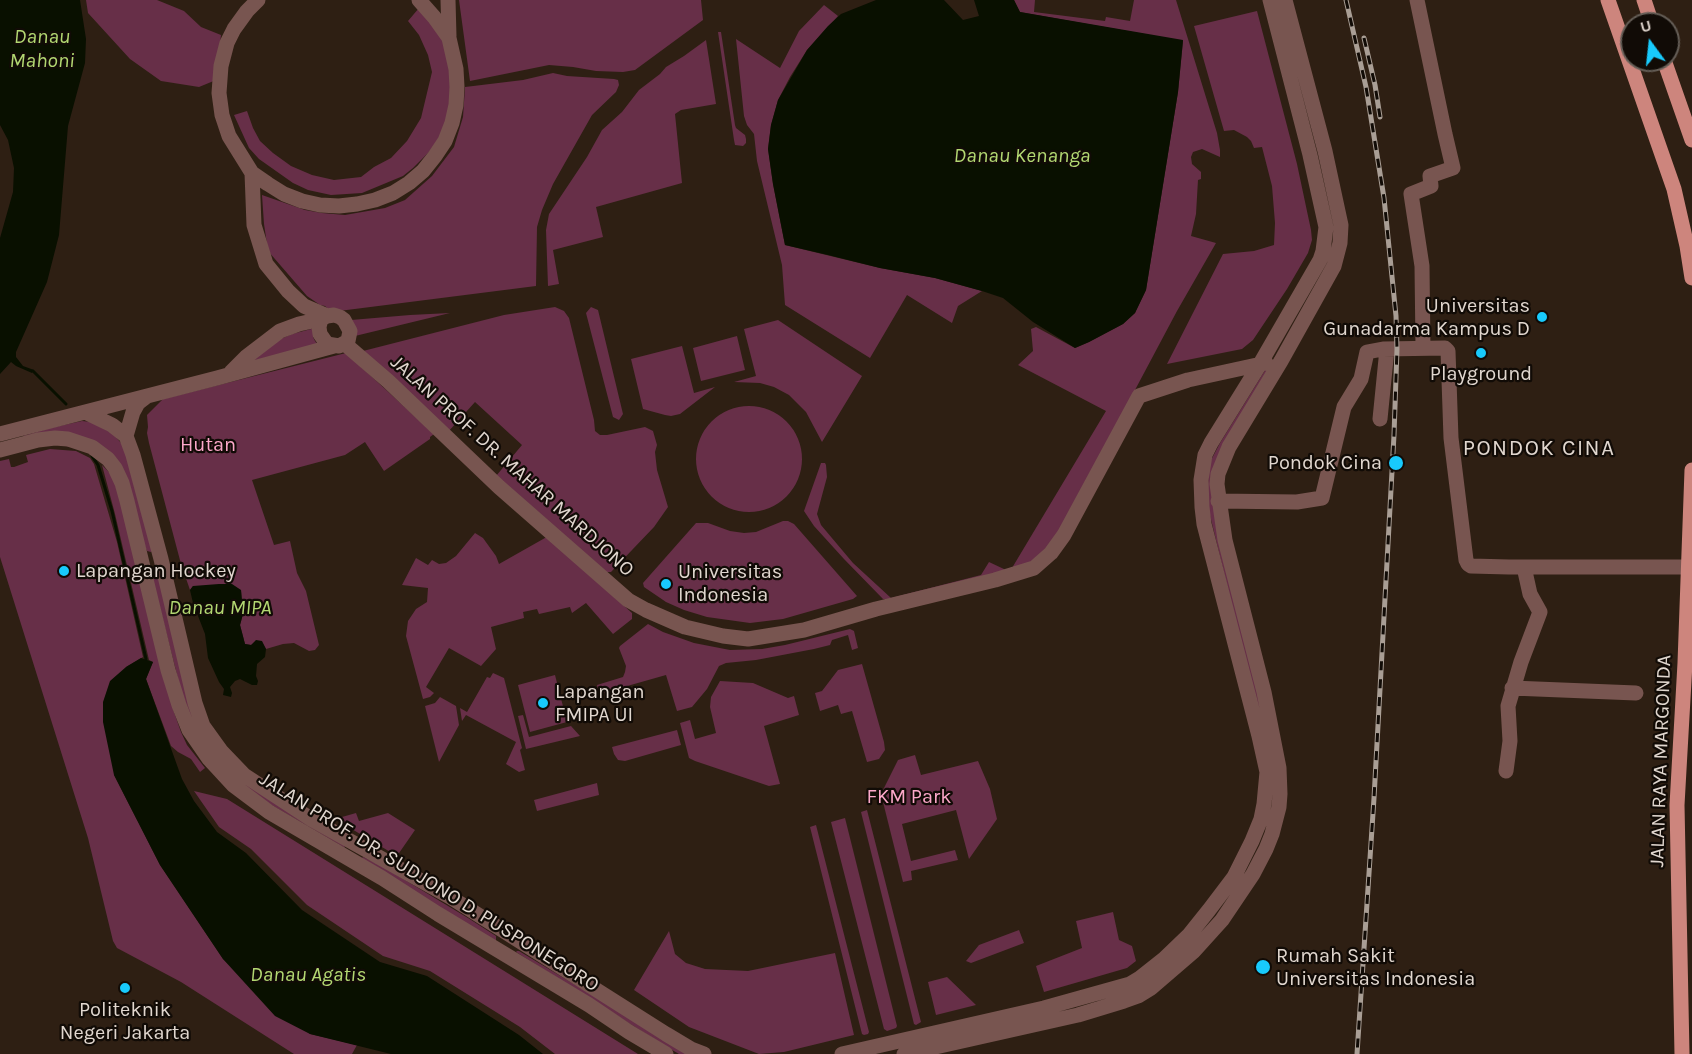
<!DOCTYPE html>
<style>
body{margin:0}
#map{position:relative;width:1692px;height:1054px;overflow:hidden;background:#2e1f13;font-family:Karla,sans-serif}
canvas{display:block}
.north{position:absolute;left:1620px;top:12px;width:60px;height:60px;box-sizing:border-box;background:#110b06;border:2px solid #645d56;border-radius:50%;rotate:345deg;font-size:16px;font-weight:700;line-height:24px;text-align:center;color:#e1d7cf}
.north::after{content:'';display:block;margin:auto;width:21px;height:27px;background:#18cafc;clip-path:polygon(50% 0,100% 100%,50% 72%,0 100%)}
</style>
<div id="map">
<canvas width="1692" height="1054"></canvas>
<div class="north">U</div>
</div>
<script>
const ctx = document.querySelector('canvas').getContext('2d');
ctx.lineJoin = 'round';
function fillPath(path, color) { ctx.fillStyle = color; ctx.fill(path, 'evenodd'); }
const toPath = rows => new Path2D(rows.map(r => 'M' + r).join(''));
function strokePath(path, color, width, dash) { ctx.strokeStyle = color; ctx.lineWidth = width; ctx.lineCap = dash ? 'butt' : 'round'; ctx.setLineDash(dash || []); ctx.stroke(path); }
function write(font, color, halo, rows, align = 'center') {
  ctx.font = font + ' Karla,sans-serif'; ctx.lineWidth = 4.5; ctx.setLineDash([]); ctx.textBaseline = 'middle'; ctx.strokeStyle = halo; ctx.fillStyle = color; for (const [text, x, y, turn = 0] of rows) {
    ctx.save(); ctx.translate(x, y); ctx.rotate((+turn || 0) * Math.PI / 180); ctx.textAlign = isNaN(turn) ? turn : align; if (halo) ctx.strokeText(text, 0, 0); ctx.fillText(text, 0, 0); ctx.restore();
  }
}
const green = toPath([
 [86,0,157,0,184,11,201,27,221,35,216,80,199,87,161,81,130,59,88,13],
 [459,0,701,0,703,20,635,70,623,72,596,71,573,67,549,65,470,81],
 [1014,0,1035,0,1034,12,1105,21,1106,17,1130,21,1134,0,1176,0,1217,133,1220,150,1220,157,1202,149,1193,152,1191,157,1192,164,1201,172,1201,179,1198,180,1196,214,1191,236,1216,243,1177,311,1060,531,1048,549,1021,569,892,600,883,599,844,559,814,526,804,511,821,463,825,463,826,465,827,477,817,514,821,525,853,563,891,598,981,575,989,562,1006,570,1012,568,1106,411,1018,365,1033,351,1031,329,1036,327,1075,348,1089,342,1123,324,1135,313,1146,290,1178,92,1183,41,1020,12],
 [824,5,838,16,807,50,790,77,778,100,771,125,768,149,773,184,785,245,880,268,935,278,982,291,958,306,952,323,907,295,870,358,785,305,782,265,757,161,754,134,747,125,744,116,736,39,780,68,799,31],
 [419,8,443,40,452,78,448,115,437,144,413,168,403,176,362,193,331,195,308,190,293,183,259,159,249,148,234,115,247,111,253,128,260,141,273,153,291,166,312,175,334,180,361,177,374,167,391,158,407,141,421,118,432,72,428,55,419,35,408,21],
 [1257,11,1297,164,1311,230,1312,240,1308,253,1287,289,1253,340,1242,349,1167,364,1223,254,1254,251,1274,245,1275,223,1272,186,1262,147,1254,148,1251,141,1247,137,1234,130,1224,131,1194,26],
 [718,32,721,32,735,125,736,128,745,135,746,139,746,143,743,146,735,145,734,140],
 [706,40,716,104,681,110,675,114,682,183,596,207,603,237,553,250,559,284,548,286,546,230,549,214,587,157,602,130,622,112,639,90,660,74,666,67,684,56],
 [553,73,567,76,614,79,618,80,619,85,616,92,592,115,553,184,542,210,537,227,536,286,331,312,325,306,320,305,307,296,268,251,264,224,262,195,305,210,322,213,345,215,385,208,405,200,432,176,454,147,463,117,465,87,523,80],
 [555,307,564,311,569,318,594,420,595,431,600,435,607,435,645,427,653,431,657,445,655,452,657,470,668,507,654,527,611,572,602,572,496,476,522,445,475,402,448,432,363,351,504,315],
 [591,307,598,310,623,414,619,420,613,417,586,313],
 [450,313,355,336,351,320,410,315],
 [778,320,862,376,822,442,806,412,789,395,774,387,760,383,734,382,756,376,744,329],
 [315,328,313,337,315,341,320,347,240,367,276,341,292,334],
 [737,336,745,370,701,381,693,348],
 [682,346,694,393,715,387,680,414,671,416,665,415,643,409,631,359],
 [346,353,434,434,430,437,430,439,384,471,365,442,345,455,252,480,274,545,290,541,297,573,306,591,319,645,315,650,309,651,294,643,283,644,266,649,261,641,251,645,245,644,240,625,243,614,241,590,193,586,190,590,181,564,149,443,147,433,148,427,147,415,163,399],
 [1270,366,1217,459,1263,714,1258,713,1207,503,1209,464,1220,443,1267,367],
 '696 459a53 53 0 1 1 106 0a53 53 0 1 1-106 0Z',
 [82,421,92,422,112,433,124,446,152,551,151,552,147,551,146,549,113,457,23,436,50,428],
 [50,449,76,451,90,458,94,464,117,542,143,657,126,667,114,775,160,865,223,959,310,1034,357,1045,352,1054,294,1054,181,982,117,948,113,941,88,838,0,557,0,461,9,459,11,467,14,467,28,462,26,455],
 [102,465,113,476,134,549,174,712,181,732,187,745,205,768,200,772,191,759,178,752,171,746,146,679,153,662,149,660,115,514],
 [783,521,788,521,794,524,857,596,853,599,783,619,750,623,707,617,684,610,666,602,644,587,643,583,696,523,708,523,730,531,744,533,756,532],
 [475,533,483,538,496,556,499,564,552,534,569,556,632,613,632,619,613,634,586,603,572,613,570,607,539,614,537,609,523,612,524,618,491,627,496,649,481,666,449,648,426,687,434,693,430,697,423,699,406,636,408,621,416,609,427,602,428,588,402,585,416,558,428,565,432,560,439,564,446,563,456,556],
 [155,572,157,573,203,735,344,845,345,848,256,796,214,759,185,706,152,577],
 [648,624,663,632,694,643,730,650,762,649,785,645,850,629,854,631,858,648,852,650,848,635,832,640,830,645,814,649,756,660,726,663,719,666,707,689,692,707,677,711,666,675,599,694,597,685,623,677,625,672,626,666,619,648,620,646],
 [862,664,884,742,885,750,879,759,867,762,852,711,841,714,838,705,820,711,815,693,822,691,838,670],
 [493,673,504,678,522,748,520,750,525,770,519,772,506,764,516,742,466,715,462,721,460,708,467,712,487,677,490,678],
 [555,675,567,722,530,732,518,685],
 [720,681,753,683,788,698,794,696,799,715,764,726,780,784,769,786,695,761,689,758,680,723,690,720,695,739,716,733,710,707,711,697],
 [440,697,456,706,459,725,439,762,425,706,435,703],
 [523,715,529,737,571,726,580,736,526,749,518,716],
 [677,730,681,745,625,761,618,760,614,754,612,747],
 [915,755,921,775,978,761,990,789,997,819,969,859,956,810,902,824,911,861,955,850,958,860,911,871,912,880,903,882,881,794,898,760],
 [597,783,599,795,537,811,534,800],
 [194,791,227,799,638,1054,555,1054,520,1027,430,971,383,956,307,905,251,849,219,827],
 [867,810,921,1022,916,1025,914,1024,861,812],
 [356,813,359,821,388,813,415,830,397,856,335,819],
 [845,818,897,1026,896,1028,887,1031,884,1029,831,822],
 [816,825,869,1032,868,1034,864,1035,862,1034,810,827],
 [363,857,380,865,468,918,496,936,496,940,494,941,361,859],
 [1113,912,1119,940,1132,946,1136,961,1127,968,1044,992,1036,966,1082,948,1076,921],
 [1019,930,1024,943,971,963,966,961,979,945],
 [669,931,675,954,686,963,705,969,748,971,835,953,854,1035,784,1052,759,1054,689,1027,634,990],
 [517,951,519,951,690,1054,679,1054,662,1044,516,952],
 [947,977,976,1005,936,1015,928,982]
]);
const water = toPath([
 [0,0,80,0,86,39,85,63,68,126,59,235,47,282,16,352,16,357,23,366,34,370,32,373,16,366,11,362,0,374,0,238,13,192,14,168,8,140,0,125],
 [876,0,944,0,963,20,979,16,974,0,1014,0,1020,12,1183,40,1178,92,1146,290,1135,313,1123,324,1089,342,1075,348,1033,322,1003,298,982,291,935,278,880,268,828,255,785,245,773,184,768,149,771,125,778,100,807,50,828,26,841,14],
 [219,584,232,584,241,590,243,614,240,625,245,644,251,645,256,640,262,641,266,649,265,657,257,664,256,676,258,681,257,685,252,685,240,679,235,681,230,687,232,693,231,697,223,695,224,689,219,682,208,658,205,634,193,603,190,590,193,586],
 [141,658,153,662,146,679,182,779,194,801,217,832,246,853,302,910,380,962,427,976,519,1035,543,1054,391,1054,310,1034,275,1016,223,959,160,865,114,775,103,722,103,702,110,681,126,667]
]);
const stream = toPath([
 [33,371,66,404],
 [92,456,98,465,112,511,146,659]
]);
const minor = toPath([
 [258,0,247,11,234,29,227,43,221,66,219,93,222,115,229,136,252,173,268,184,284,194,302,201,320,205,339,206,357,204,375,200,393,193,409,183,423,171,435,156,445,141,452,123,456,105,457,87,456,69,449,38,434,17,419,0],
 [448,0,449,36],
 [1417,0,1445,134,1453,168,1430,176,1431,186,1411,194,1422,266,1423,348],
 [252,173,254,225,266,264,288,291,304,306,327,316],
 [334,315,340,317,344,320,350,331,348,341,339,346,327,344,320,334,319,327,321,319,327,316,334,315],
 [345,344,388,381,499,487,628,600,646,610,685,627,723,636,748,639,804,630,876,609,995,580,1034,568,1051,553,1064,535,1139,396,1188,380,1266,363],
 [231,372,246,357,280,331,299,324,321,319],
 [85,412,112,425,126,436,133,455,161,559,195,703,203,726,221,751,244,775,311,819,450,897,666,1034,691,1049,704,1054],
 [1380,419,1387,349],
 [0,434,217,378,334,346],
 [126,436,133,412,138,403,147,396],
 [0,450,38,440,55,438,68,439,92,447,108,459,115,468,122,483,127,501,168,670,179,705,189,730,209,759,233,785,269,812,382,878,438,914,589,1005,629,1032,666,1054],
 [1218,501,1297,502,1322,498,1344,407,1361,379,1367,352,1383,349,1445,348,1448,351,1451,438,1466,560,1468,564,1471,566,1509,567,1688,567],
 [1512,688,1636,693],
 [1506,771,1510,741,1508,706,1521,662,1540,612,1530,594,1524,567],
 [842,1054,1044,1008,1130,984,1140,978,1164,959,1189,935,1209,910,1234,877,1252,841,1261,819,1264,804,1267,772,1259,736,1204,524,1202,507,1201,480,1205,455,1211,443,1260,364,1320,260,1323,251,1326,227,1310,155,1270,0],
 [904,1054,1078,1015,1124,1001,1138,996,1151,988,1194,951,1222,920,1253,874,1266,849,1272,834,1279,807,1280,794,1279,768,1264,692,1225,540,1217,484,1218,474,1229,447,1281,361,1334,266,1340,243,1341,225,1325,151,1285,0]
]);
const major = toPath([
 [1608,0,1674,189,1687,246,1692,278],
 [1644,0,1652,24],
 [1664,60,1692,140],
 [1682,1054,1677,805,1685,663,1692,470]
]);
const rail = toPath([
 [1346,0,1366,87,1384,198,1396,316,1397,349,1394,435,1374,798,1357,1054],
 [1364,38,1375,85,1380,117]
]);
const markers = [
 [1542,317,6,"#18cafc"],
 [1481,353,6,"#18cafc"],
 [1396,463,8,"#18cafc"],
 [64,571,6,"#18cafc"],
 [666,584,6,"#18cafc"],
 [543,703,6,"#18cafc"],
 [1263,967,8,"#18cafc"],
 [125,988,6,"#18cafc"]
];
const poiNames = [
 ["Universitas",1530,306,"right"],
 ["Gunadarma Kampus D",1530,329,"right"],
 ["Playground",1481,374,"center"],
 ["Pondok Cina",1382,463,"right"],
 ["Lapangan Hockey",76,571],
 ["Universitas",678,572],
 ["Indonesia",678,595],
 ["Lapangan",555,692],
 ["FMIPA UI",555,715],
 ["Rumah Sakit",1276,956],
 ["Universitas Indonesia",1276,979],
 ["Politeknik",125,1010,"center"],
 ["Negeri Jakarta",125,1033,"center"]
];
const parkNames = [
 ["Hutan",208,445],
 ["FKM Park",909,797]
];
const streetNames = [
 ["JALAN PROF. DR. MAHAR MARDJONO",512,466,42],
 ["JALAN RAYA MARGONDA",1661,761,-88],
 ["JALAN PROF. DR. SUDJONO D. PUSPONEGORO",429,882,32]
];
const waterNames = [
 ["Danau",42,37],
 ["Mahoni",42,61],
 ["Danau Kenanga",1022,156],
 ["Danau MIPA",220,608],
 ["Danau Agatis",308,975]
];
const quarterNames = [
 ["PONDOK CINA",1539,449]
];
fillPath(green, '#672f48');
fillPath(water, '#091000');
strokePath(stream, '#091000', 3);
strokePath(minor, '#785550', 15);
strokePath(major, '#cd857d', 15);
strokePath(rail, '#a99e95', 5);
strokePath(rail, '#110b06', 3, [9]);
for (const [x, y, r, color] of markers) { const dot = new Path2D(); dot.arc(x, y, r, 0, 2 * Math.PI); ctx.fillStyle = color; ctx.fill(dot); strokePath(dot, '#110b06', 2); }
write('20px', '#e1d7cf', '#110b06', poiNames, 'left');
write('20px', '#fda8ca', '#110b06', parkNames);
write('20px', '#e1d7cf', '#110b06', streetNames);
write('italic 21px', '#b3d872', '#110b06', waterNames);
ctx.letterSpacing = '1.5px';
write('22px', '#e1d7cf', '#110b06', quarterNames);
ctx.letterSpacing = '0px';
</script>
